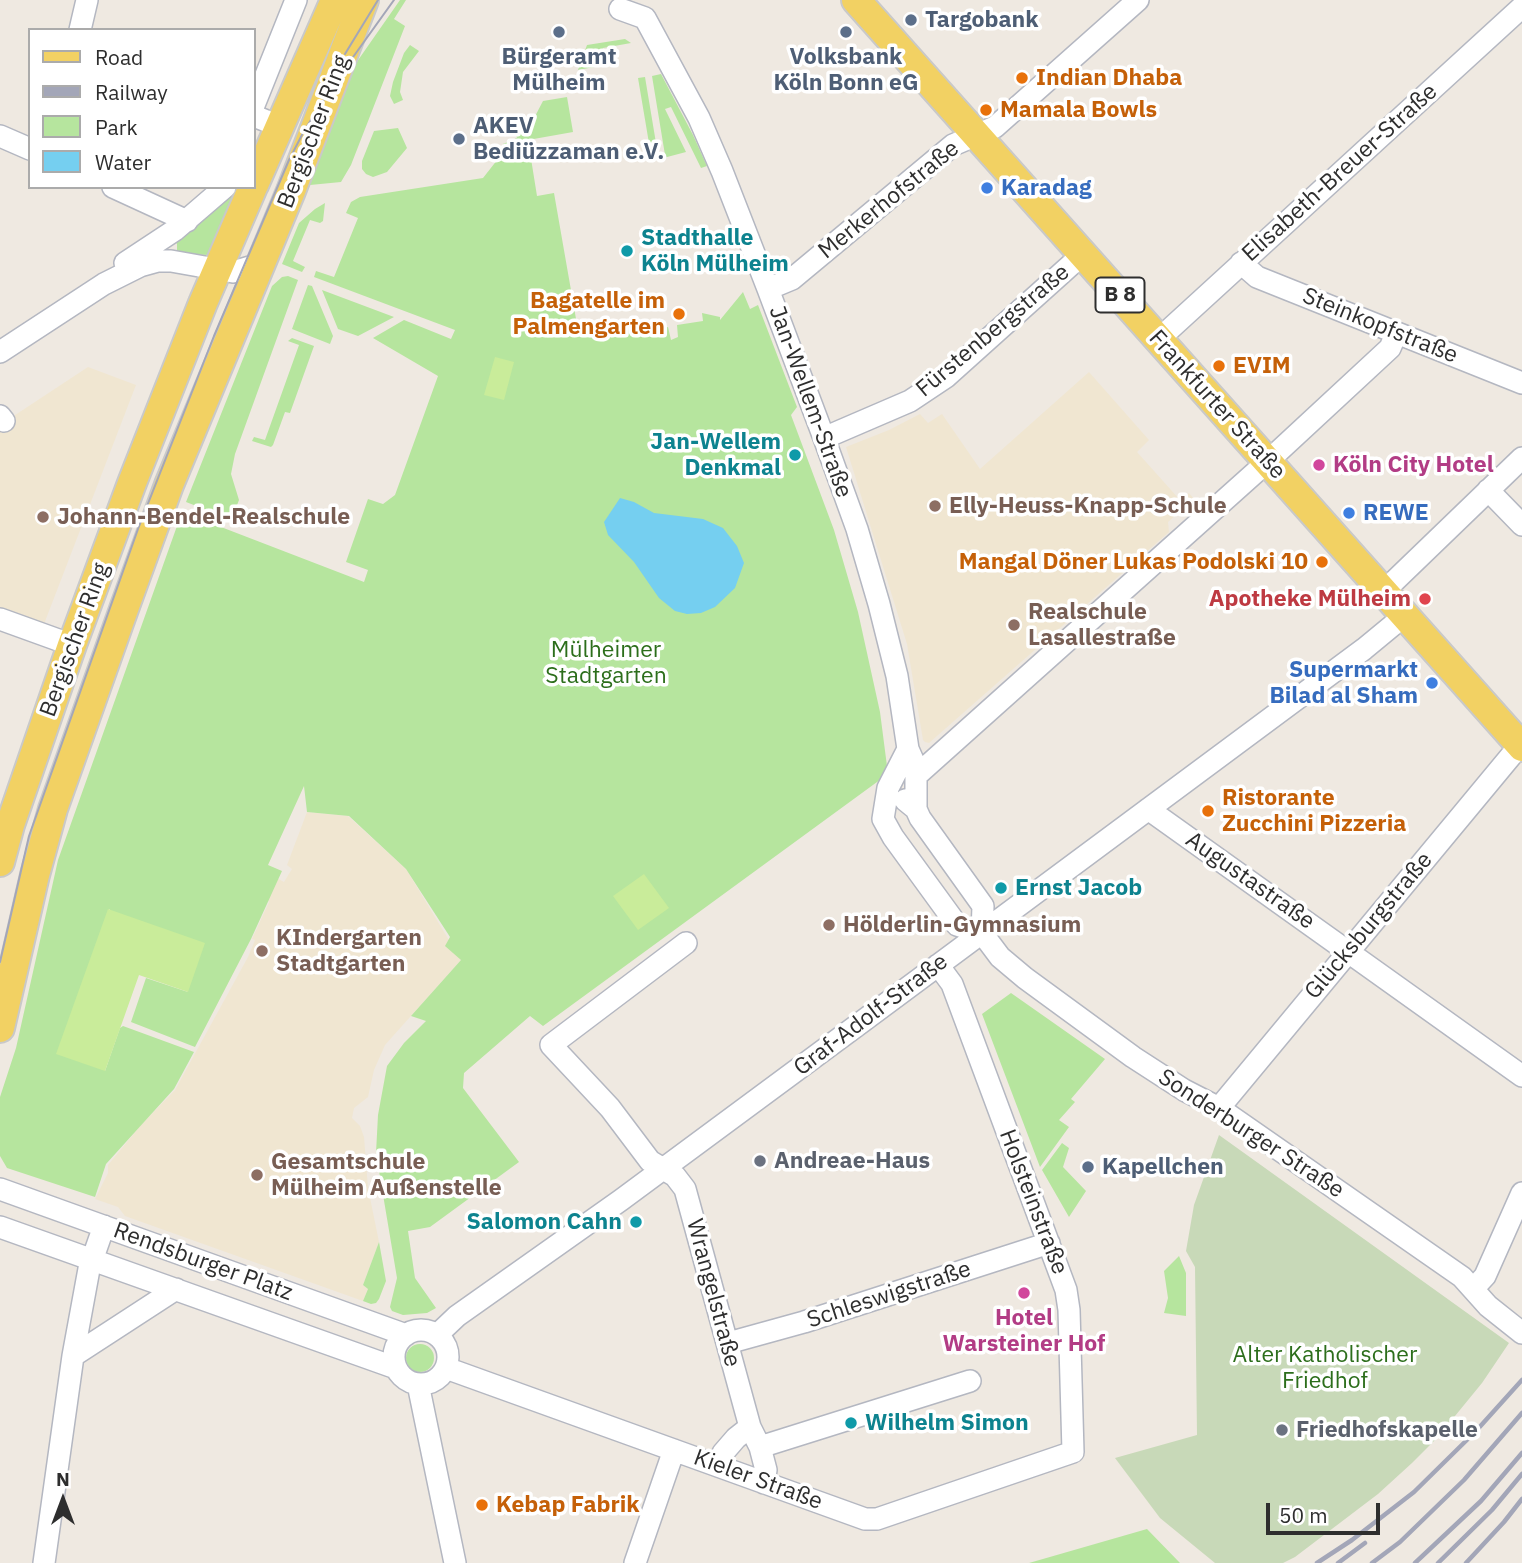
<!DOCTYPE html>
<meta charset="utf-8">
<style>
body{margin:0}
#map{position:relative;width:1522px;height:1563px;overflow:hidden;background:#efe9e1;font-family:"IBM Plex Sans",sans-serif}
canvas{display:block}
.legend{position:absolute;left:28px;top:28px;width:228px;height:161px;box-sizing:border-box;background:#fff;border:2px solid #ababab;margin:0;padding:9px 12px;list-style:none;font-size:21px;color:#2e2e2e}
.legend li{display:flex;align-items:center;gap:14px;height:35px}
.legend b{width:35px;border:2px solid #ababab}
.north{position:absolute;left:28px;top:1465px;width:70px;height:70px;-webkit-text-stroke:5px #fff;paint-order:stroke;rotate:0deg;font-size:19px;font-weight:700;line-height:28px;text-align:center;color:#2e2e2e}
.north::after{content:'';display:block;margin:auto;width:24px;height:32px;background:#2e2e2e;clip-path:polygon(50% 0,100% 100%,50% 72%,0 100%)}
.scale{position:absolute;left:1266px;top:1503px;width:114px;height:32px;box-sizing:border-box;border:4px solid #2e2e2e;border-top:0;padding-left:9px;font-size:21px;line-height:24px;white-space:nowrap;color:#2e2e2e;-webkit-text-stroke:5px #fff;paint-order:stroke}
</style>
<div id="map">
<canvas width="1522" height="1563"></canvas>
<ul class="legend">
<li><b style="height:9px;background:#f2d163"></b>Road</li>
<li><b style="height:9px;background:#a3a6b8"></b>Railway</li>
<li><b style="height:19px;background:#b6e59e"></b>Park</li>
<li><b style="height:19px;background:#75cff0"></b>Water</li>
</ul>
<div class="north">N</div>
<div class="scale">50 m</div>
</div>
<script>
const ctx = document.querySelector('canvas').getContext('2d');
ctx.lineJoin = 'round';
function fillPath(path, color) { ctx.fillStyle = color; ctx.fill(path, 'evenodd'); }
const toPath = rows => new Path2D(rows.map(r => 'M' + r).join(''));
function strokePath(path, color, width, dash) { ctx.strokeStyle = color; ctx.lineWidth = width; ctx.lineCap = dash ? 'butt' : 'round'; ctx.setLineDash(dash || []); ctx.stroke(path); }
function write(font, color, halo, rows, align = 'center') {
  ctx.font = font + ' "IBM Plex Sans",sans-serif'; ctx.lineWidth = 7; ctx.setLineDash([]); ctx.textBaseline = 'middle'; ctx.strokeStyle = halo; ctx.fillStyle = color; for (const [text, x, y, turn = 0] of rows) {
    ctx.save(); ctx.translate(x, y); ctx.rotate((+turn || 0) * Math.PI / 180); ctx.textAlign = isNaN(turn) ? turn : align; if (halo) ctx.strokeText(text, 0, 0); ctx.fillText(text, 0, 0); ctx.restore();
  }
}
const education = toPath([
 [88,367,136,385,44,624,0,609,0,425],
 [1089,372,1149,440,1137,452,1180,500,1189,493,1194,499,1168,522,1169,532,929,743,925,742,923,740,907,644,846,447,889,430,920,414,928,423,942,414,980,469],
 [307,812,348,816,406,869,461,960,385,1045,374,1070,368,1097,354,1108,352,1118,360,1126,364,1137,368,1188,379,1242,363,1285,368,1289,363,1301,125,1216,118,1207,95,1199,108,1173,108,1165,141,1125,175,1090,248,957,255,940,252,939,269,902,262,898,273,876,284,882,292,869,287,865]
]);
const green = toPath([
 [400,0,406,0,394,19,405,26,351,165,341,182,310,185,306,181,340,86],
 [625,39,631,43,603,48,605,65,578,70,587,45],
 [410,45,419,51,403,72,400,92,403,100,394,104,390,96,393,82,404,53],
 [661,74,693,135,707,166,701,168,671,107,665,109,686,152,652,161,638,78,645,77,658,155,665,155,652,76],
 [567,97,573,132,528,140,537,196,554,193,579,336,655,324,656,329,668,327,671,340,678,337,677,325,703,321,702,313,720,317,720,320,743,292,750,309,758,305,797,407,791,415,834,530,858,612,880,712,888,774,543,1026,530,1016,464,1073,463,1088,519,1162,430,1227,408,1231,415,1278,436,1308,427,1313,403,1315,392,1311,390,1307,397,1278,376,1153,378,1115,387,1066,404,1043,426,1021,411,1016,461,960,445,946,450,937,406,869,349,816,307,812,304,786,268,865,282,871,251,939,195,1047,131,1022,146,978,188,992,109,909,105,1071,120,1028,123,1026,194,1052,174,1089,106,1164,95,1197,7,1168,0,1156,0,1097,16,1048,58,860,182,512,364,582,368,570,346,562,368,499,383,504,395,495,438,376,373,338,404,320,451,339,455,330,314,277,316,271,334,277,358,218,346,213,351,202,360,197,483,178,505,150,503,144,517,138,514,130,532,122,543,101],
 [398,128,407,148,387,172,373,177,366,174,362,169,362,161,374,131],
 [232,193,235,193,209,255,177,254,177,244,174,239],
 [325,203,323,221,320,223,310,220,293,261,305,267,302,272,282,264,299,223,315,209],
 [288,276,298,280,235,454,231,474,239,500,234,513,225,517,186,502,272,286,282,277],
 [308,285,312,286,333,336,330,344,292,329],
 [322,290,394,317,358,336,338,329],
 [292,338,314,346,290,413,285,412,273,445,271,447,252,441,254,437,265,440,299,345,288,341],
 [1011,993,1105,1059,1071,1099,1075,1102,1059,1120,1069,1127,1040,1167,982,1014],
 [1062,1143,1069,1148,1063,1167,1086,1191,1069,1217,1042,1170],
 [379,1242,386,1281,379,1299,376,1303,371,1304,363,1301,368,1289,363,1285],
 [1179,1256,1186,1273,1186,1316,1164,1313,1168,1298,1164,1271],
 '406 1358a14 14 0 1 1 28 0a14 14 0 1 1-28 0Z',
 [1147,1529,1180,1563,1029,1563]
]);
const cemetery = toPath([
 [1219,1135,1509,1343,1482,1383,1437,1438,1412,1463,1378,1494,1295,1557,1283,1563,1215,1563,1160,1518,1115,1458,1197,1435,1195,1267,1186,1251,1194,1205]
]);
const pitch = toPath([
 [495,357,514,362,504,400,484,395],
 [644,874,669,908,638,930,613,896],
 [108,909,205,943,188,992,139,975,105,1071,56,1054]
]);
const water = toPath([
 [620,498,634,502,654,513,703,519,723,528,737,546,744,563,735,588,715,607,701,613,687,614,675,611,659,598,634,562,608,535,604,522]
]);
const minor = toPath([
 [620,9,645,18,699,118,722,171,768,289,824,438,857,529,879,604,897,676,908,749,916,767,916,809],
 [80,30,87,0],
 [254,105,296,0],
 [254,116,279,126],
 [0,136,30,149],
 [113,187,187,221],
 [125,263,175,230,225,187],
 [1241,263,1257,277,1522,383],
 [768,289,792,279,953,145,995,127,1138,0],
 [1159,339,1522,7],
 [0,352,104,284,140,266,158,261,171,261,233,272,263,263],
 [0,416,4,421],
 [824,438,910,401,946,377,1083,254],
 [1488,490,1522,525],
 [1383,592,1522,458],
 [0,619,72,645],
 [908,749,888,788,883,819,893,837,957,925,982,933,1000,957,1025,978,1133,1057,1184,1090,1219,1108,1462,1277,1488,1306,1522,1333],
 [917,775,1267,462,1390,348,1396,334],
 [905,800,916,809,920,818,983,906,982,933],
 [1148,809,1522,1076],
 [686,943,551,1045,610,1108,650,1161,675,1176,685,1189,750,1427,760,1447,766,1470,764,1483],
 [1219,1108,1520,745],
 [0,1189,406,1335],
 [0,1227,396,1368],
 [1474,1288,1485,1276,1522,1193],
 '394 1357a27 27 0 1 1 54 0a27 27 0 1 1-54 0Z',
 [437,1335,457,1316,621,1200,863,1021,1364,649,1404,616],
 [728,1343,804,1322,1049,1243],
 [73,1356,176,1289],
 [446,1368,865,1519,877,1519,1073,1452,1069,1310,1066,1290,952,984,938,965],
 [418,1384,455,1563],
 [760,1447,970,1381],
 [718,1466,723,1453,736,1438,750,1427],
 [44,1563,73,1356,89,1269,104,1226],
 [635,1563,674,1450]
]);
const major = toPath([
 [856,0,1522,747],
 [254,185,335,0],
 [0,862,10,825,72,645,132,483,203,303,253,187],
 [0,1028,35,875,53,809,124,609,169,485,291,191,364,0]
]);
const tram = toPath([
 [345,54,378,0],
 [0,962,29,836,138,529,214,336,289,160,304,131,333,85,394,0]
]);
const rail = toPath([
 [1317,1563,1352,1540,1414,1492,1476,1431,1522,1380],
 [1338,1563,1365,1543],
 [1372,1563,1400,1542,1464,1480,1522,1413],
 [1415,1563,1481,1501,1522,1453],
 [1438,1563,1492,1510,1522,1474],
 [1466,1563,1504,1522,1522,1499]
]);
const markers = [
 [911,20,7,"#5c6f8a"],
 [559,32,7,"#5c6f8a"],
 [846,32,7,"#5c6f8a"],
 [1022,78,7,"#e8710a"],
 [986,110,7,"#e8710a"],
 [459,139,7,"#5c6f8a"],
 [987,188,7,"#3f7fe0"],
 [627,251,7,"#0f9aa8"],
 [679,314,7,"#e8710a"],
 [1219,366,7,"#e8710a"],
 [795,455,7,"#0f9aa8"],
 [1319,465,7,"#d1479c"],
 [935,506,7,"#8d6e63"],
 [1349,513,7,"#3f7fe0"],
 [43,517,7,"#8d6e63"],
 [1322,562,7,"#e8710a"],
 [1425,599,7,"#e0444e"],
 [1014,625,7,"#8d6e63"],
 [1432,683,7,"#3f7fe0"],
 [1208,811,7,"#e8710a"],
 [1001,888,7,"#0f9aa8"],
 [829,925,7,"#8d6e63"],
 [262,951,7,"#8d6e63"],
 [760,1161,7,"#6b7280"],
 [1088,1167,7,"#5c6f8a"],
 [257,1175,7,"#8d6e63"],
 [636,1222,7,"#0f9aa8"],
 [1024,1293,7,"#d1479c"],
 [851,1423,7,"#0f9aa8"],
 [1282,1430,7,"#6b7280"],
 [482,1505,7,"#e8710a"]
];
const shields = [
 [1120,295,49]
];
const shieldNames = [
 ["B 8",1120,295]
];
const serviceNames = [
 ["Targobank",925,20],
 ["Bürgeramt",559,57,"center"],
 ["Mülheim",559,83,"center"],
 ["Volksbank",846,57,"center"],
 ["Köln Bonn eG",846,83,"center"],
 ["AKEV",473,126],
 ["Bediüzzaman e.V.",473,152],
 ["Kapellchen",1102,1167]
];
const foodNames = [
 ["Indian Dhaba",1036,78],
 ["Mamala Bowls",1000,110],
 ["Bagatelle im",665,301,"right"],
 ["Palmengarten",665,327,"right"],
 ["EVIM",1233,366],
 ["Mangal Döner Lukas Podolski 10",1308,562,"right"],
 ["Ristorante",1222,798],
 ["Zucchini Pizzeria",1222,824],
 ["Kebap Fabrik",496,1505]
];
const streetNames = [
 ["Bergischer Ring",314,132,-69],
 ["Elisabeth-Breuer-Straße",1340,173,-42],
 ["Merkerhofstraße",889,200,-39],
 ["Steinkopfstraße",1380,326,22],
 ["Fürstenbergstraße",993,331,-40],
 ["Jan-Wellem-Straße",810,402,70],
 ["Frankfurter Straße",1217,405,48],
 ["Bergischer Ring",75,640,-70],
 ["Augustastraße",1250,881,35],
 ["Glücksburgstraße",1369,926,-50],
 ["Graf-Adolf-Straße",871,1015,-37],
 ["Sonderburger Straße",1251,1134,33],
 ["Holsteinstraße",1033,1202,69],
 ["Rendsburger Platz",203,1262,20],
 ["Wrangelstraße",713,1293,75],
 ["Schleswigstraße",889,1295,-18],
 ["Kieler Straße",758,1480,20]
];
const shopNames = [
 ["Karadag",1001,188],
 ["REWE",1363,513],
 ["Supermarkt",1418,670,"right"],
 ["Bilad al Sham",1418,696,"right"]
];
const cultureNames = [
 ["Stadthalle",641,238],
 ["Köln Mülheim",641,264],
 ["Jan-Wellem",781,442,"right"],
 ["Denkmal",781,468,"right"],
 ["Ernst Jacob",1015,888],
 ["Salomon Cahn",622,1222,"right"],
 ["Wilhelm Simon",865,1423]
];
const hotelNames = [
 ["Köln City Hotel",1333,465],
 ["Hotel",1024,1318,"center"],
 ["Warsteiner Hof",1024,1344,"center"]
];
const educationNames = [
 ["Elly-Heuss-Knapp-Schule",949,506],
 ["Johann-Bendel-Realschule",57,517],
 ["Realschule",1028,612],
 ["Lasallestraße",1028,638],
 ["Hölderlin-Gymnasium",843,925],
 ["KIndergarten",276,938],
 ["Stadtgarten",276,964],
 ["Gesamtschule",271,1162],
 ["Mülheim Außenstelle",271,1188]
];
const healthNames = [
 ["Apotheke Mülheim",1411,599]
];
const parkNames = [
 ["Mülheimer",606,650],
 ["Stadtgarten",606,676],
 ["Alter Katholischer",1325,1355],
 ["Friedhof",1325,1381]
];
const worshipNames = [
 ["Andreae-Haus",774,1161],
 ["Friedhofskapelle",1296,1430]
];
fillPath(education, '#f0e6d1');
fillPath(green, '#b6e59e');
fillPath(cemetery, '#c8d9b8');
fillPath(pitch, '#c9ec9a');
fillPath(water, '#75cff0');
strokePath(minor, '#b4b7c1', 24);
strokePath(major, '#c9c9c9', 32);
strokePath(minor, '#fff', 21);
strokePath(major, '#f2d163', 28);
strokePath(tram, '#a3a6b8', 2);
strokePath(rail, '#a3a6b8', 4.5);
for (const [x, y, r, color] of markers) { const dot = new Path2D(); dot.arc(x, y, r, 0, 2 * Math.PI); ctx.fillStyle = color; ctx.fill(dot); strokePath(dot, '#fff', 2.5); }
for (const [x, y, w] of shields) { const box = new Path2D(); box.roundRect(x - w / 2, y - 17.5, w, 35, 5); ctx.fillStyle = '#fff'; ctx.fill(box); strokePath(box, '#2e2e2e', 2); }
write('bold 21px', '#2e2e2e', null, shieldNames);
write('bold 23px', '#4e5e75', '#fff', serviceNames, 'left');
write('bold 23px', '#c56008', '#fff', foodNames, 'left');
write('23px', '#2e2e2e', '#fff', streetNames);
write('bold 23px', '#366cbe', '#fff', shopNames, 'left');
write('bold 23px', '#0d838f', '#fff', cultureNames, 'left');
write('bold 23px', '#b23c85', '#fff', hotelNames, 'left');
write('bold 23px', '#785e54', '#fff', educationNames, 'left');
write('bold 23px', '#be3a42', '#fff', healthNames, 'right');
write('23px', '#2c6e1b', '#fff', parkNames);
write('bold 23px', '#5b616d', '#fff', worshipNames, 'left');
</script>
